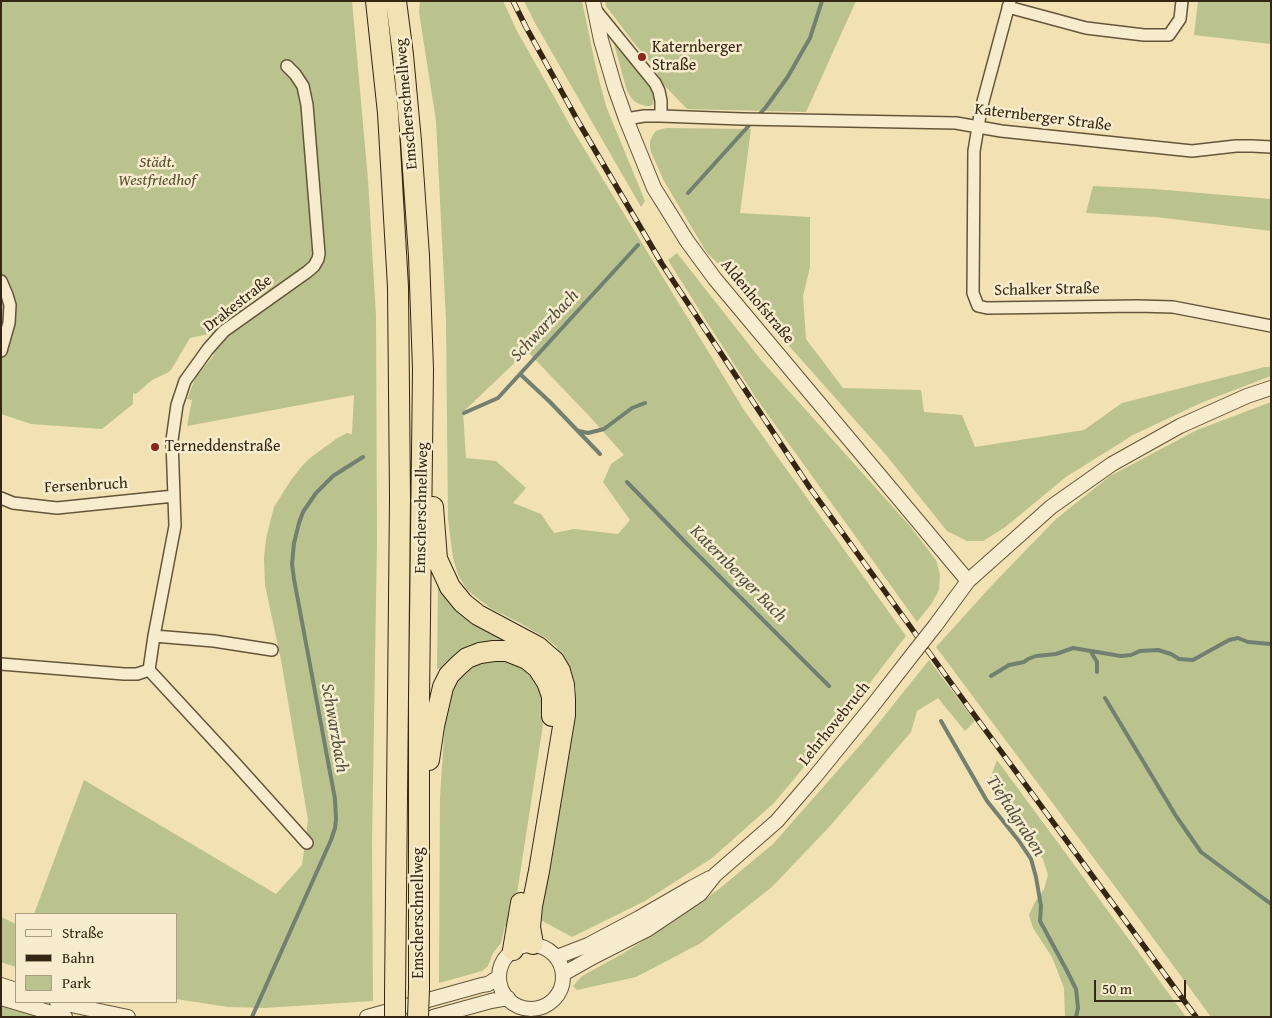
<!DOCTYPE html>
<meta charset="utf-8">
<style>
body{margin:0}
#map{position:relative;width:1272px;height:1018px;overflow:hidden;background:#f2e1b2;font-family:"Gentium Book Plus",serif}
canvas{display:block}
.frame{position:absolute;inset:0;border:2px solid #342612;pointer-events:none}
.legend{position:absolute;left:15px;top:913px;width:162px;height:90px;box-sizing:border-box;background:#f7eccd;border:1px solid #a99d82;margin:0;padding:6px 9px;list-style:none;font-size:15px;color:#342612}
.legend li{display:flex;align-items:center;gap:10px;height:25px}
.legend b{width:25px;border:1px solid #a99d82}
.scale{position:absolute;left:1094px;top:980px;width:92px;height:22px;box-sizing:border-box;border:2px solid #342612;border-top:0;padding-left:6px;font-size:15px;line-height:18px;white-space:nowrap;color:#342612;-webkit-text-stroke:4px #f7eccd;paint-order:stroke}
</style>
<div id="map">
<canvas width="1272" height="1018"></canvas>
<div class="frame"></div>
<ul class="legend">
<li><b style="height:6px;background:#f7eccd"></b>Straße</li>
<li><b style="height:6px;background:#342612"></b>Bahn</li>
<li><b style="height:14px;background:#bac38d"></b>Park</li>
</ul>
<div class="scale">50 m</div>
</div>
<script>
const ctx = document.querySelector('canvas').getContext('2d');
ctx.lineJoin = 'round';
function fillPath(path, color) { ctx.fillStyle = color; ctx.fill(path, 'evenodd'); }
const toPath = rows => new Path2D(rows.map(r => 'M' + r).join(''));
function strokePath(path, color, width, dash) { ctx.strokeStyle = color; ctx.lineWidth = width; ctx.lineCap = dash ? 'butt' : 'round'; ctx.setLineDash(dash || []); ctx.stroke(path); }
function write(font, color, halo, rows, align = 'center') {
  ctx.font = font + ' "Gentium Book Plus",serif'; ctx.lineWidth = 5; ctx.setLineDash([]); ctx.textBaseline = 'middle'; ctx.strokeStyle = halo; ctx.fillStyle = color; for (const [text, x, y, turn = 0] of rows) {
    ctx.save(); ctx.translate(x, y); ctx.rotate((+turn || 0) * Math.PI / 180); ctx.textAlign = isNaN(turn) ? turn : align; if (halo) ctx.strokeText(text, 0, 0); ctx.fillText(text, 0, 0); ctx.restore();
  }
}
const green = toPath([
 [1,1,352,1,368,180,376,316,377,540,372,843,373,1001,264,1008,228,1007,176,999,176,914,34,914,84,780,276,894,302,865,308,820,281,660,265,585,264,558,266,539,274,507,291,480,302,466,310,458,336,439,347,433,352,434,354,395,187,426,192,400,187,399,193,384,196,377,214,355,204,344,296,266,213,333,190,338,171,370,167,373,152,380,136,394,133,393,133,404,102,429,31,424,1,414],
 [420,1,503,1,517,31,574,132,744,410,906,636,819,749,774,803,712,858,645,901,572,937,539,919,576,690,573,677,564,660,556,646,544,637,518,622,490,608,467,590,458,575,453,558,448,519,446,320,436,121,419,12],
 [527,351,591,418,624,455,611,464,603,482,630,520,618,534,574,529,554,533,541,514,513,503,526,488,496,461,466,458,463,412],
 [524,1,582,1,596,68,606,106,645,201,641,207,535,23],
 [605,1,856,1,806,112,687,109,663,84,653,65,634,43,606,6],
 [1198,1,1271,1,1271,44,1194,35],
 [613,40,651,89,654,98,653,104,651,106,646,106,639,104,634,101,630,96,627,91],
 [666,128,751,129,740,213,810,217,810,267,803,296,806,339,843,388,921,390,924,412,962,415,975,447,1084,430,1122,403,1265,367,1271,367,1271,376,1203,402,1133,435,1066,477,1004,528,983,541,967,541,947,531,886,455,766,320,728,273,707,253,664,181,651,152,650,147,650,141,653,135,656,131],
 [1093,186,1154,189,1271,199,1271,231,1156,217,1086,213],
 [677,253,762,361,909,525,936,560,940,575,939,590,932,603,917,622,758,401,703,316,668,260],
 [1271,402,1271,1017,1211,1017,1128,904,936,647,994,583,1056,519,1110,476,1197,430],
 [438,583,516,642,443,668,437,669],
 [508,658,534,673,546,705,512,926,505,926,501,943,493,953,488,966,482,971,439,983,440,797,445,722,450,697,457,681,466,670,478,662],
 [929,660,975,721,965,731,938,698,917,711,911,732,830,826,772,887,701,943,636,977,577,990,573,986,582,976,622,954,665,927,719,889,773,844,869,735],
 [997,760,1186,1017,1065,1017,1064,988,1052,957,1033,928,1029,915,1035,902,1044,889,1048,875,1043,859,990,779],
 [1,917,16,924,16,967,1,962],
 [1,1004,39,1017,1,1017]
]);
const stream = toPath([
 [758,116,766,107,787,78,810,38,822,1],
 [688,193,753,121],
 [520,374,550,402,600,454],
 [464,413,498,398,638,245],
 [579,431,588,433,604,429,632,408,645,403],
 [627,482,688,545,829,686],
 [1091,652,1097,662,1097,672],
 [991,676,1009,665,1024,662,1028,659,1036,656,1056,654,1073,648,1121,656,1131,655,1140,651,1158,650,1171,654,1179,659,1193,660,1229,640,1238,638,1248,642,1271,644],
 [1105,698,1176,816,1201,852,1271,904],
 [941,721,987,801,1019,841,1031,859,1036,877,1041,906,1040,921,1066,969,1076,989,1078,1008,1076,1017],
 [252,1017,331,840,335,828,336,819,335,799,294,579,292,564,294,543,299,523,303,512,316,493,333,476,363,457]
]);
const minor = toPath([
 [1010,1,981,109,974,151,973,293,978,306,987,308,1138,306,1173,307,1271,326],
 [1008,7,1086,28,1144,35,1169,35,1180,19,1182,1],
 [594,8,655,83,659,91,661,101,661,116],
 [626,119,644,116,661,116,742,119,956,123,1001,131,1192,151,1236,146,1252,146,1271,147],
 [1,281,7,295,10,305,9,323,1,351],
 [1,498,13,503,57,508,174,496],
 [154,636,214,641,272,650],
 [1,664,124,674,137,674,149,670,235,763,307,843],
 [149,670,154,636,175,526,172,440,177,405,185,381,208,349,224,331,307,272,314,266,318,259,319,254,307,105,303,86,295,74,287,66]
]);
const tertiary = toPath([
 [593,1,601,40,615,88,626,119,654,188,687,241,715,279,968,581],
 [935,626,968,581,1051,507,1112,464,1180,426,1247,396,1271,388],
 '499 977a32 32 0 1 1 64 0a32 32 0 1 1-64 0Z',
 [557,957,588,945,639,918,691,888,710,878],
 [563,974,593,957,648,929,700,894,715,875,777,821,814,778,874,704,916,650],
 [1,985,16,990],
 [1,998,65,1017],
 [57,1002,128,1017],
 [367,1017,482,985,488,984,499,977],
 [433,1017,491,1001,508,998]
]);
const motorway = toPath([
 [376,1,388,113,398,287,400,498,395,995],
 [396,1,403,55,411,141,419,256,423,369,419,700,419,989],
 [433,507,437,559,450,587,463,603,478,615,538,647,554,661,560,671,564,685,565,699,565,715,539,871,532,906,530,927,533,944],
 [429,760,434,726,443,687,449,675,459,665,467,658,480,653,494,651,507,651,527,659,538,668,547,682,552,696,552,716],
 [513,950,521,903]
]);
const rail = toPath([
 [513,1,526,27,579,123,662,264,810,488,967,705,1196,1017]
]);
const tertiaryBridge = toPath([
 [916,650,935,626]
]);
const motorwayBridge = toPath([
 [395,1017,395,995],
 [418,1017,419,989]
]);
const markers = [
 [642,57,5,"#8f2418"],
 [155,447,5,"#8f2418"]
];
const poiNames = [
 ["Katernberger",652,48],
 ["Straße",652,66],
 ["Terneddenstraße",165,447]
];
const streetNames = [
 ["Emscherschnellweg",407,104,-95],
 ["Katernberger Straße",1043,118,7],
 ["Schalker Straße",1047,290,-1],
 ["Aldenhofstraße",757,302,50],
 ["Drakestraße",238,304,-38],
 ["Fersenbruch",86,486,-3],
 ["Emscherschnellweg",422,508,-89],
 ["Lehrhovebruch",835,724,-51],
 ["Emscherschnellweg",419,913,-90]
];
const parkNames = [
 ["Städt.",157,163],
 ["Westfriedhof",157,181]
];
const waterNames = [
 ["Schwarzbach",545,326,-47],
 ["Katernberger Bach",738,574,45],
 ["Schwarzbach",334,728,80],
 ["Tieftalgraben",1015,816,57]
];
fillPath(green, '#bac38d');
strokePath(stream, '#728072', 4);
strokePath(minor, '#64553a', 14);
strokePath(tertiary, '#64553a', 16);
strokePath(motorway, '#342612', 22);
strokePath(minor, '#f7eccd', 11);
strokePath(tertiary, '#f7eccd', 14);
strokePath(motorway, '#f2e1b2', 20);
strokePath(rail, '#342612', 5.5);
strokePath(rail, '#f7eccd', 4, [11]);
strokePath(tertiaryBridge, '#64553a', 16, []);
strokePath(motorwayBridge, '#342612', 22, []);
strokePath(tertiaryBridge, '#f7eccd', 14);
strokePath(motorwayBridge, '#f2e1b2', 20);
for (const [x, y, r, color] of markers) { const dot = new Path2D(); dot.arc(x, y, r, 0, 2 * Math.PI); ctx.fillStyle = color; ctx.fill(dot); strokePath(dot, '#f7eccd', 2); }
write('16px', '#342612', '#f7eccd', poiNames, 'left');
write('16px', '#342612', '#f7eccd', streetNames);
write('italic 16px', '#564d31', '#f7eccd', parkNames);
write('italic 18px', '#535342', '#f7eccd', waterNames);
</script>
